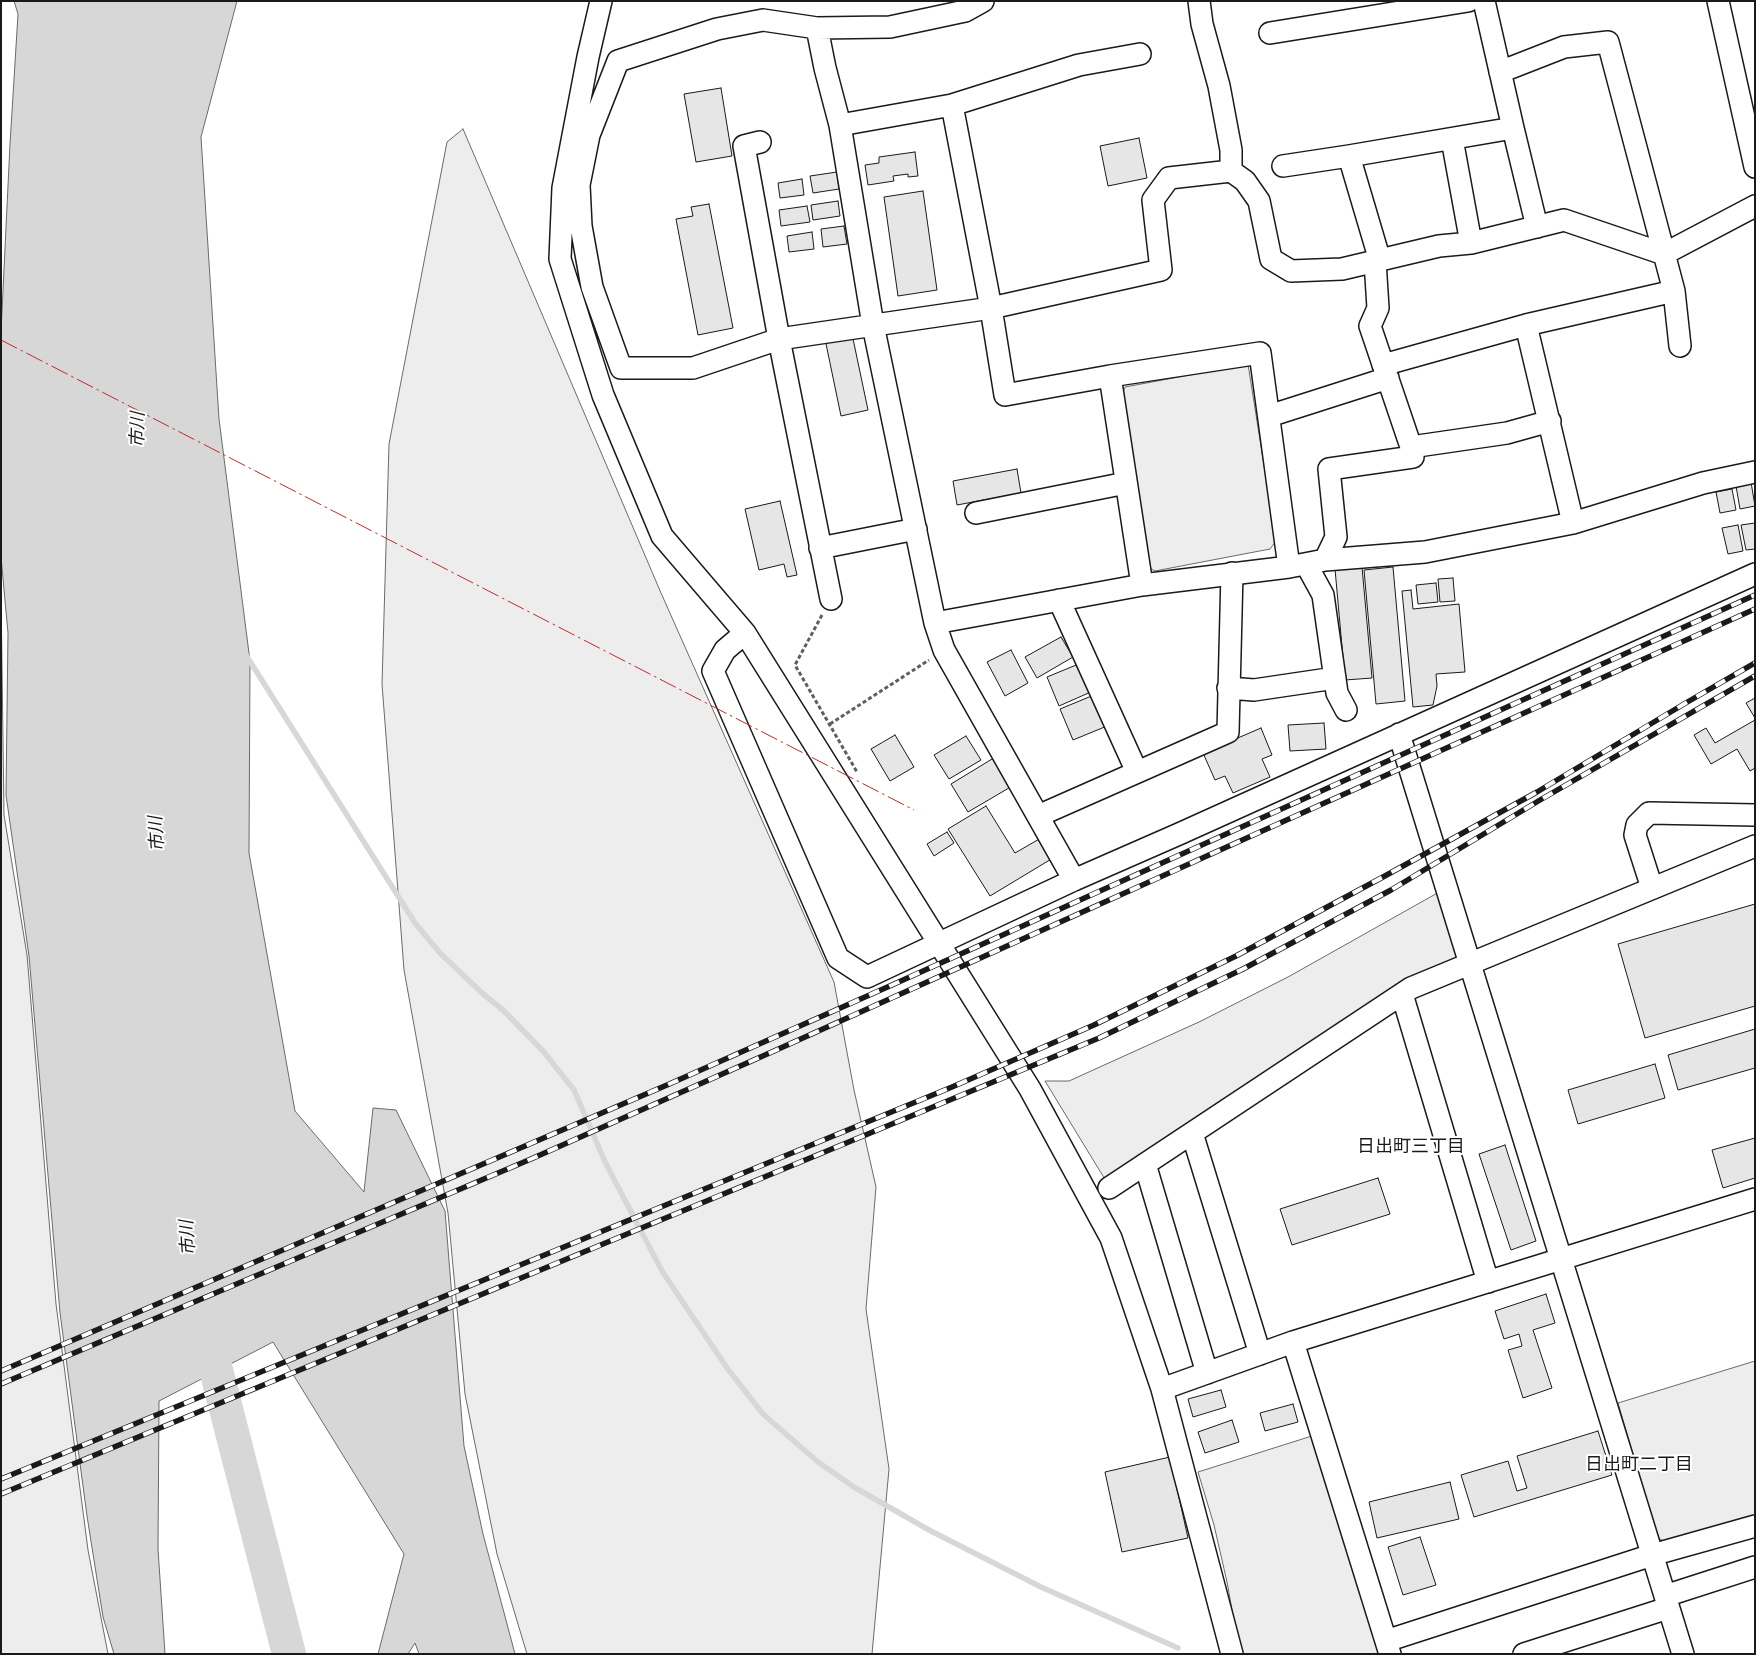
<!DOCTYPE html>
<meta charset="utf-8">
<style>
body{margin:0}
#map{position:relative;width:1756px;height:1655px;overflow:hidden;background:#fff;font-family:Cabin,sans-serif}
canvas{display:block}
.frame{position:absolute;inset:0;border:2px solid #1a1a1a;pointer-events:none}
</style>
<div id="map">
<canvas width="1756" height="1655"></canvas>
<div class="frame"></div>
</div>
<script>
const ctx = document.querySelector('canvas').getContext('2d');
ctx.lineJoin = 'round';
function fillPath(path, color) { ctx.fillStyle = color; ctx.fill(path, 'evenodd'); }
const toPath = rows => new Path2D(rows.map(r => 'M' + r).join(''));
function strokePath(path, color, width, dash) { ctx.strokeStyle = color; ctx.lineWidth = width; ctx.lineCap = dash ? 'butt' : 'round'; ctx.setLineDash(dash || []); ctx.stroke(path); }
function write(font, color, halo, rows, align = 'center') {
  ctx.font = font + ' Cabin,"Noto Sans JP",sans-serif'; ctx.lineWidth = 4; ctx.setLineDash([]); ctx.textBaseline = 'middle'; ctx.strokeStyle = halo; ctx.fillStyle = color; for (const [text, x, y, turn = 0] of rows) {
    ctx.save(); ctx.translate(x, y); ctx.rotate((+turn || 0) * Math.PI / 180); ctx.textAlign = isNaN(turn) ? turn : align; if (halo) ctx.strokeText(text, 0, 0); ctx.fillText(text, 0, 0); ctx.restore();
  }
}
const built = toPath([
 [463,129,661,593,834,982,854,1090,876,1187,866,1309,889,1469,872,1654,527,1654,497,1554,465,1394,448,1213,404,970,382,684,389,444,447,142,463,129],
 [1248,364,1276,541,1270,549,1155,571,1146,566,1121,397,1125,387,1248,364],
 [1,592,4,815,27,955,56,1304,88,1550,108,1654,1,1654,1,592],
 [1441,891,1459,956,1399,988,1106,1181,1045,1081,1069,1081,1199,1022,1288,977,1441,891],
 [1755,1361,1755,1519,1669,1545,1657,1537,1618,1403,1755,1361],
 [1315,1435,1381,1654,1241,1654,1239,1649,1227,1582,1214,1525,1198,1472,1315,1435]
]);
const water = toPath([
 [14,1,237,1,201,137,219,419,250,661,249,853,295,1111,364,1192,373,1108,396,1110,445,1211,464,1446,483,1534,515,1654,419,1654,415,1643,408,1654,378,1654,404,1554,273,1342,159,1401,158,1549,165,1654,114,1654,103,1617,87,1516,60,1313,29,956,6,795,8,633,1,557,1,332,10,144,18,14,14,1]
]);
const stream = toPath([
 [246,655,415,923,440,953,482,993,503,1010,543,1051,574,1090,606,1164,662,1271,727,1368,763,1414,818,1462,854,1487,929,1530,1041,1587,1178,1648]
]);
const river = toPath([
 [205,1327,289,1654]
]);
const building = toPath([
 [721,88,732,156,696,162,684,94,721,88],
 [1139,138,1147,178,1108,186,1100,146,1139,138],
 [915,152,918,176,908,177,908,174,893,176,894,181,868,185,865,165,879,163,879,157,915,152],
 [837,172,839,189,813,193,810,176,837,172],
 [802,179,804,195,780,198,778,183,802,179],
 [923,191,937,290,898,296,884,197,923,191],
 [838,201,840,216,813,220,811,205,838,201],
 [709,204,733,328,698,335,676,219,693,216,691,207,709,204],
 [807,206,810,222,781,226,779,210,807,206],
 [844,226,847,244,823,247,821,229,844,226],
 [812,232,814,249,789,252,787,236,812,232],
 [852,334,868,410,841,416,825,339,852,334],
 [1017,469,1021,493,957,505,953,481,1017,469],
 [1751,482,1755,506,1740,509,1736,486,1751,482],
 [1732,489,1736,510,1720,513,1716,492,1732,489],
 [780,501,797,575,787,577,784,564,759,570,745,509,780,501],
 [1755,523,1755,549,1746,550,1741,525,1755,523],
 [1738,525,1743,551,1728,554,1722,528,1738,525],
 [1362,567,1372,678,1345,680,1335,569,1362,567],
 [1393,567,1405,701,1376,704,1364,570,1393,567],
 [1453,578,1455,601,1440,602,1438,579,1453,578],
 [1436,583,1438,602,1418,604,1416,585,1436,583],
 [1411,590,1413,609,1459,604,1465,672,1436,674,1437,686,1433,705,1413,707,1402,591,1411,590],
 [1061,637,1073,657,1037,678,1025,657,1061,637],
 [1011,650,1028,683,1005,696,987,662,1011,650],
 [1081,663,1093,691,1059,706,1047,677,1081,663],
 [1094,695,1107,726,1073,740,1060,709,1094,695],
 [1755,698,1755,718,1746,703,1755,698],
 [1755,720,1755,768,1750,771,1737,749,1711,764,1694,735,1706,728,1715,743,1755,720],
 [1324,723,1326,749,1290,751,1288,725,1324,723],
 [1261,728,1272,755,1262,759,1270,777,1233,793,1225,776,1215,780,1203,753,1261,728],
 [895,735,914,767,890,781,871,749,895,735],
 [966,736,981,760,949,779,934,755,966,736],
 [997,756,1014,785,968,812,951,784,997,756],
 [986,806,1015,853,1041,838,1053,858,990,896,948,829,986,806],
 [947,832,954,843,934,856,927,844,947,832],
 [1755,904,1755,1006,1645,1038,1618,944,1755,904],
 [1755,1029,1755,1068,1678,1090,1668,1055,1755,1029],
 [1655,1064,1665,1098,1578,1124,1568,1090,1655,1064],
 [1755,1138,1755,1178,1723,1188,1712,1150,1755,1138],
 [1505,1145,1536,1241,1511,1250,1479,1154,1505,1145],
 [1378,1178,1390,1214,1292,1245,1280,1209,1378,1178],
 [1546,1294,1555,1323,1533,1330,1552,1388,1523,1398,1508,1350,1522,1346,1519,1334,1504,1339,1495,1311,1546,1294],
 [1221,1390,1226,1407,1193,1417,1188,1399,1221,1390],
 [1293,1404,1298,1422,1265,1431,1260,1413,1293,1404],
 [1232,1420,1239,1442,1205,1453,1198,1432,1232,1420],
 [1598,1431,1612,1475,1474,1517,1461,1475,1508,1461,1517,1491,1527,1488,1517,1456,1598,1431],
 [1170,1457,1188,1538,1122,1552,1105,1472,1170,1457],
 [1450,1482,1459,1519,1377,1538,1369,1502,1450,1482],
 [1420,1537,1436,1585,1403,1595,1388,1547,1420,1537]
]);
const path = toPath([
 [822,615,795,665,857,772],
 [830,724,929,660]
]);
const minor = toPath([
 [601,1,588,57,563,188,560,259,603,395,662,536,745,633,1030,1089,1111,1238,1162,1389,1232,1654],
 [983,1,965,11,890,27,817,28,763,20,717,29,618,61,589,135,579,185,581,226,592,287,621,368,693,368,779,339,991,308,1161,270,1153,200,1169,178,1231,171,1245,181,1259,201,1271,259,1291,271,1342,269,1439,246,1471,243,1564,220,1664,254,1755,206],
 [1199,1,1202,24,1219,86,1231,150,1231,171],
 [1484,1,1513,128,1537,227],
 [1718,1,1755,167],
 [817,28,825,68,840,125,873,325,935,623,944,650,1074,880],
 [1270,33,1468,1],
 [1500,72,1564,47,1608,42,1674,291,1680,346],
 [952,105,991,308,1005,395,1110,376,1260,353,1289,567],
 [840,125,952,105,1079,65,1140,54],
 [1452,139,1471,243],
 [760,142,744,146,779,339,831,599],
 [1283,166,1349,156,1513,128],
 [1526,325,1573,523],
 [1383,365,1526,325,1674,291],
 [1110,376,1142,585],
 [1269,416,1388,378],
 [1411,447,1507,433,1550,421],
 [976,513,1126,483],
 [820,548,916,529],
 [1325,560,1336,537,1329,469,1413,457,1411,447,1370,326,1378,308,1375,261,1378,254,1349,156],
 [1306,564,1323,595,1337,693,1346,710],
 [1059,600,1137,772],
 [935,623,1142,585,1289,567,1325,560,1425,552,1573,523,1703,483,1755,472],
 [745,633,725,650,713,671,838,958,867,977,1074,880,1179,834,1755,574],
 [1228,688,1254,690,1335,678],
 [1399,734,1683,1654],
 [1038,816,1228,732,1232,573],
 [1652,888,1635,835,1637,825,1649,813,1755,815],
 [1402,994,1488,1282],
 [1192,1133,1260,1354],
 [1145,1164,1207,1373],
 [1109,1188,1411,988,1755,846],
 [1293,1342,1390,1654],
 [1162,1389,1293,1342,1755,1199],
 [1665,1596,1755,1567],
 [1386,1641,1652,1555,1755,1526],
 [1524,1654,1668,1608]
]);
const rail = toPath([
 [1,1371,667,1085,892,985,1755,595],
 [1,1384,531,1159,774,1051,1755,609],
 [1,1479,952,1087,1094,1025,1236,956,1383,877,1537,792,1684,704,1755,663],
 [1,1494,1099,1038,1243,969,1391,890,1540,800,1755,676]
]);
const power = toPath([
 [1,340,914,810]
]);
const waterNames = [
 ["市川",138,430,-89],
 ["市川",157,834,-94],
 ["市川",188,1238,-94]
];
const neighbourhoodNames = [
 ["日出町三丁目",1411,1147],
 ["日出町二丁目",1639,1465]
];
fillPath(built, '#ededed');
strokePath(built, '#6a6a6a', 1);
fillPath(water, '#d7d7d7');
strokePath(water, '#6a6a6a', 1);
strokePath(stream, '#d7d7d7', 5.5);
strokePath(river, '#d7d7d7', 34);
fillPath(building, '#e6e6e6');
strokePath(building, '#1a1a1a', 1);
strokePath(minor, '#1a1a1a', 24);
strokePath(path, '#5f5f5f', 3, [4, 2.5]);
strokePath(minor, '#fff', 21);
strokePath(rail, '#1a1a1a', 5.5);
strokePath(rail, '#fff', 4, [11]);
strokePath(power, '#c62828', 1, [18, 4, 2.5, 4]);
write('italic 18px', '#1a1a1a', '#fff', waterNames);
write('18px', '#1a1a1a', '#fff', neighbourhoodNames);
</script>
